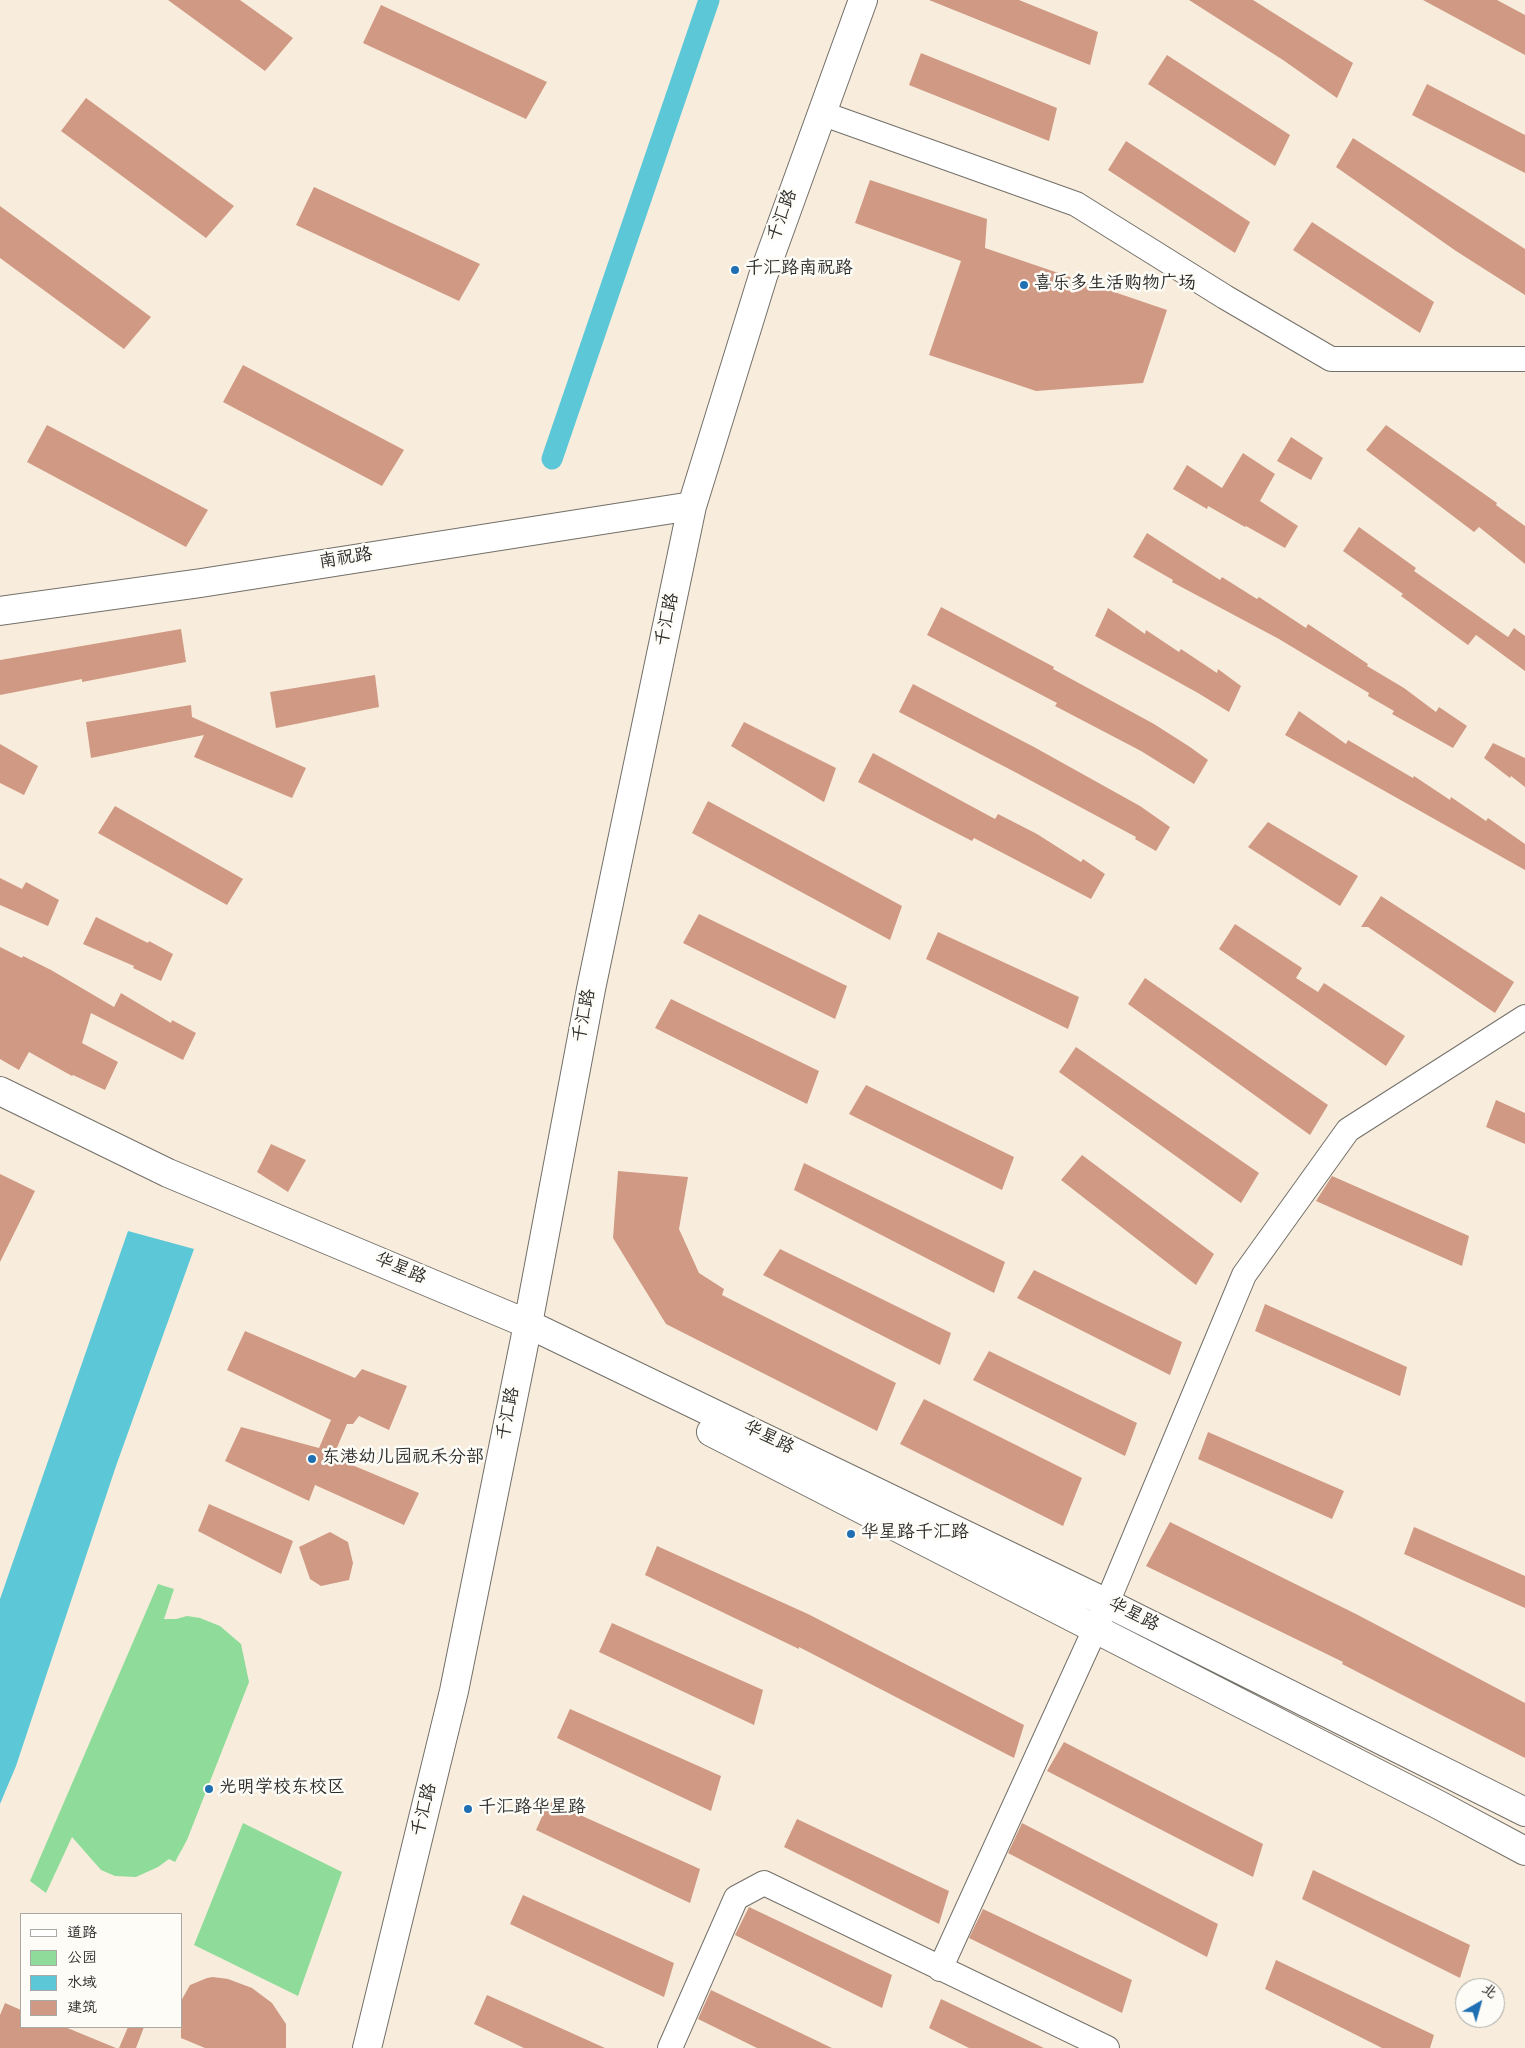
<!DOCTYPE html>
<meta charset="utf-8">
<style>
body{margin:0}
#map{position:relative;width:1525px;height:2048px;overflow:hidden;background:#f8eddc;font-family:"Indie Flower","LXGW WenKai TC",sans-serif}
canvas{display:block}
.legend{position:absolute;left:20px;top:1913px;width:162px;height:115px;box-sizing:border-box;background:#fdfcf7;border:1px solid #a9a8a5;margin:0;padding:6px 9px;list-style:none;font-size:15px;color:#2b2b2b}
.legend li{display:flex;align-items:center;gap:10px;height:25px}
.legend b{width:25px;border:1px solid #a9a8a5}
.north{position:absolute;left:1455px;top:1978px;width:50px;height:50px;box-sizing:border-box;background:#fdfcf7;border:1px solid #a9a8a5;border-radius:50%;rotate:38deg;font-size:14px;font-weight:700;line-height:20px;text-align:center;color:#2b2b2b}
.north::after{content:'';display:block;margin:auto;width:18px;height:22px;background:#1f6fb2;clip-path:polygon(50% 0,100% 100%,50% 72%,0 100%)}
</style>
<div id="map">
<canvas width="1525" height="2048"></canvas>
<ul class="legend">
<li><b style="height:6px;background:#fff"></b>道路</li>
<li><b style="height:14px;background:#8fdc9a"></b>公园</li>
<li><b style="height:14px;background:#5cc7d7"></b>水域</li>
<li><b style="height:14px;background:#d09984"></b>建筑</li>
</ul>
<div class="north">北</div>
</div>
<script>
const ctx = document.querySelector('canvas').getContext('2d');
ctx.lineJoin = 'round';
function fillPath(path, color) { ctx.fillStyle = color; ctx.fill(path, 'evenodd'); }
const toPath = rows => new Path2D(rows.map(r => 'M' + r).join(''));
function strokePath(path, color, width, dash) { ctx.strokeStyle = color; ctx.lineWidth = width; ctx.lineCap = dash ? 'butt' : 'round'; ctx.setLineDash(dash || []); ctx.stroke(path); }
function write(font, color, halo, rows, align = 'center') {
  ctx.font = font + ' "Indie Flower","LXGW WenKai TC",sans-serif'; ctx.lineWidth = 5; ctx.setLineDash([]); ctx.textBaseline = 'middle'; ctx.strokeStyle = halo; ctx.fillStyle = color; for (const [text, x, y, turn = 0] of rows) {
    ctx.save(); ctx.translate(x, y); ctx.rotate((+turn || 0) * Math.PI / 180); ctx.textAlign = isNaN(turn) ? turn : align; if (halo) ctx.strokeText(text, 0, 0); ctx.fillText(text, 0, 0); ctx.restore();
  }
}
const green = toPath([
 [158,1584,174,1589,164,1619,176,1619,187,1616,200,1618,220,1626,241,1644,249,1682,187,1840,175,1862,169,1859,158,1867,136,1877,115,1876,101,1870,72,1837,46,1893,30,1881],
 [243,1823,342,1872,298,1996,194,1945]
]);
const water = toPath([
 [128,1231,194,1249,116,1466,16,1766,0,1804,0,1599]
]);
const canal = toPath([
 [552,459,709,0]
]);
const building = toPath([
 [168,0,240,0,293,38,265,71],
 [929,0,1019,0,1098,32,1090,65],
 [1189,0,1253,0,1353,63,1337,98,1283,60],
 [1423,0,1497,0,1525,15,1525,55],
 [381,5,547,82,526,119,363,43],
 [921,53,1057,108,1049,141,909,85],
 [1167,55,1290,135,1275,166,1148,84],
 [1427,84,1525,135,1525,173,1412,115],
 [86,98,234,206,206,238,61,131],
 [1353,138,1525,249,1525,295,1456,251,1336,167],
 [1126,141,1250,222,1235,253,1108,170],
 [870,180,987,219,985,248,1167,310,1143,383,1036,391,929,355,961,261,855,223],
 [314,187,480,264,459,301,296,225],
 [0,206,151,317,124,349,0,258],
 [1312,222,1434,302,1420,333,1293,250],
 [243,365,404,450,382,486,223,402],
 [47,425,208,510,186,547,27,462],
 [1386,425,1497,503,1496,505,1525,526,1525,564,1479,527,1474,532,1366,450],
 [1291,437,1323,458,1311,480,1277,461],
 [1243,453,1275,474,1260,501,1298,526,1285,548,1246,526,1245,527,1208,506,1207,509,1173,489,1187,465,1222,488],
 [1359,527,1416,568,1414,571,1508,637,1514,628,1525,636,1525,671,1476,635,1468,645,1401,596,1403,594,1343,551],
 [1147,533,1220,580,1222,577,1257,599,1259,597,1306,628,1308,624,1368,664,1367,666,1404,688,1436,712,1439,707,1467,726,1453,748,1392,714,1394,711,1368,696,1369,693,1327,668,1279,639,1172,582,1173,580,1133,557],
 [941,607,1054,667,1053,669,1154,724,1190,747,1208,760,1194,784,1141,751,1055,706,1057,703,927,635],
 [1108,608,1145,634,1146,630,1179,652,1181,649,1217,673,1218,669,1241,686,1229,712,1198,693,1095,636],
 [181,629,186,662,82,682,82,679,0,695,0,660],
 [375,675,379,707,276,728,270,692],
 [913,684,1034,747,1140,806,1170,827,1156,851,1135,839,1136,837,1013,771,899,712],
 [191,705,192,717,306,768,292,798,194,757,204,735,91,758,86,722],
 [1299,711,1346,744,1348,740,1413,778,1414,776,1450,800,1451,797,1486,821,1488,818,1525,844,1525,870,1285,735],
 [744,722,836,768,824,802,731,746],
 [1493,743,1525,758,1525,787,1511,776,1510,778,1484,758],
 [0,744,38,766,24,795,0,783],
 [873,753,995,819,998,814,1037,834,1081,862,1083,859,1105,874,1091,899,974,838,972,841,933,821,858,782],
 [708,801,902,906,890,940,692,833],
 [115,806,243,879,227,905,98,833],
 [1268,822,1358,876,1340,906,1248,847],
 [0,878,22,889,26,882,59,900,48,926,0,905],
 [1381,896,1514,982,1495,1013,1368,927,1361,927],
 [699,914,847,986,835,1019,683,943],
 [96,917,148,943,149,941,173,954,161,981,133,968,134,966,83,944],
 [1235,924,1302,968,1296,978,1318,992,1324,983,1405,1036,1386,1066,1219,949],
 [938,932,1079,997,1068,1029,926,959],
 [0,947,22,958,23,956,51,970,114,1007,121,993,171,1023,172,1020,196,1033,183,1060,91,1013,82,1043,118,1062,105,1090,73,1075,72,1076,29,1052,19,1070,0,1059],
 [1145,978,1328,1105,1310,1135,1128,1004],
 [671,999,819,1071,807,1104,655,1028],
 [1076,1047,1259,1173,1241,1203,1059,1072],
 [866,1085,1014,1157,1002,1190,849,1114],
 [1496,1100,1525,1113,1525,1144,1486,1127],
 [271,1144,306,1160,288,1192,257,1172],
 [1082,1155,1214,1254,1196,1285,1061,1180],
 [804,1163,1005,1262,994,1293,794,1190],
 [618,1171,688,1177,679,1229,699,1273,724,1289,722,1295,896,1383,877,1431,666,1324,613,1238],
 [0,1174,35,1191,0,1262],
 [1332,1176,1469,1236,1462,1266,1316,1201],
 [780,1249,951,1333,940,1365,763,1275],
 [1034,1270,1182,1342,1170,1375,1017,1298],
 [1265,1304,1407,1367,1400,1396,1255,1331],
 [245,1331,355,1378,362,1369,407,1386,389,1430,359,1416,353,1424,347,1424,333,1457,419,1493,404,1525,315,1485,309,1501,225,1461,241,1427,319,1448,331,1420,227,1370],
 [989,1351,1137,1423,1125,1456,973,1380],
 [924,1399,1082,1478,1063,1526,900,1444],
 [1208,1432,1344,1491,1332,1519,1198,1459],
 [209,1504,293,1541,281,1574,198,1531],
 [1170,1522,1356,1614,1525,1703,1525,1758,1342,1664,1343,1662,1146,1566],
 [1414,1527,1525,1576,1525,1608,1404,1554],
 [330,1532,348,1542,353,1563,349,1580,321,1586,310,1579,299,1547],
 [657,1546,808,1614,1024,1725,1014,1758,799,1647,799,1649,645,1575],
 [612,1623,763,1690,754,1725,599,1652],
 [570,1709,721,1776,711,1811,557,1738],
 [1064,1742,1263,1844,1253,1877,1047,1771],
 [549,1801,700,1869,690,1903,536,1830],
 [797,1819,949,1891,939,1924,784,1847],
 [1022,1823,1218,1924,1207,1957,1008,1853],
 [1313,1870,1470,1945,1460,1978,1302,1899],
 [523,1895,674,1963,664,1997,510,1924],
 [749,1907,892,1975,882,2008,735,1935],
 [983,1909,1132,1980,1122,2013,969,1938],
 [1276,1960,1434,2035,1430,2048,1382,2048,1265,1989],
 [213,1977,228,1979,252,1988,272,2003,286,2024,286,2048,205,2048,181,2038,181,2001,190,1985,207,1978],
 [711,1990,832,2048,757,2048,698,2019],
 [487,1995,605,2048,524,2048,474,2024],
 [941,1999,1044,2048,969,2048,929,2028],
 [5,2003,21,2010,21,2027,65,2027,116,2048,0,2048,0,2015],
 [128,2027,144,2027,136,2048,119,2048]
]);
const street = toPath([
 [821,113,1076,204,1225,297,1331,359,1525,359],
 [940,1969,1107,1603,1244,1275,1348,1130,1525,1017],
 [670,2048,736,1898,764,1883,1107,2048]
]);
const secondary = toPath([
 [0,611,201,583,692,506],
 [0,1091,168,1173,528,1324,1107,1603,1525,1812],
 [711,1432,1437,1804,1525,1851],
 [367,2048,454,1691,528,1324,591,989,692,506,763,276,863,0]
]);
const markers = [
 [735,270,5,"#1f6fb2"],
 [1024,285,5,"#1f6fb2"],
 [312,1459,5,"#1f6fb2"],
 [851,1534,5,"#1f6fb2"],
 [209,1789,5,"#1f6fb2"],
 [468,1809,5,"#1f6fb2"]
];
const streetNames = [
 ["千汇路",784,216,-70],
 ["南祝路",346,560,-9],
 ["千汇路",669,620,-78],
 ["千汇路",586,1016,-79],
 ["华星路",400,1270,23],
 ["千汇路",510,1414,-79],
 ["华星路",768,1439,26],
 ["华星路",1133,1616,27],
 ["千汇路",426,1810,-76]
];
const poiNames = [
 ["千汇路南祝路",745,270],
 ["喜乐多生活购物广场",1034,285],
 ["东港幼儿园祝禾分部",322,1459],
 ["华星路千汇路",861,1534],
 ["光明学校东校区",219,1789],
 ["千汇路华星路",478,1809]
];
fillPath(green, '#8fdc9a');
fillPath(water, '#5cc7d7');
strokePath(canal, '#5cc7d7', 21);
fillPath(building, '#d09984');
strokePath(street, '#736f69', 26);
strokePath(secondary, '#736f69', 30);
strokePath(street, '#fff', 24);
strokePath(secondary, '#fff', 28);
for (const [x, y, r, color] of markers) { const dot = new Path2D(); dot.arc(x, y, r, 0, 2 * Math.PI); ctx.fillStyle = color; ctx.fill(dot); strokePath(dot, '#fdfcf7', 2); }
write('18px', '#2b2b2b', '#fdfcf7', streetNames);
write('18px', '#2b2b2b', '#fdfcf7', poiNames, 'left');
</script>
